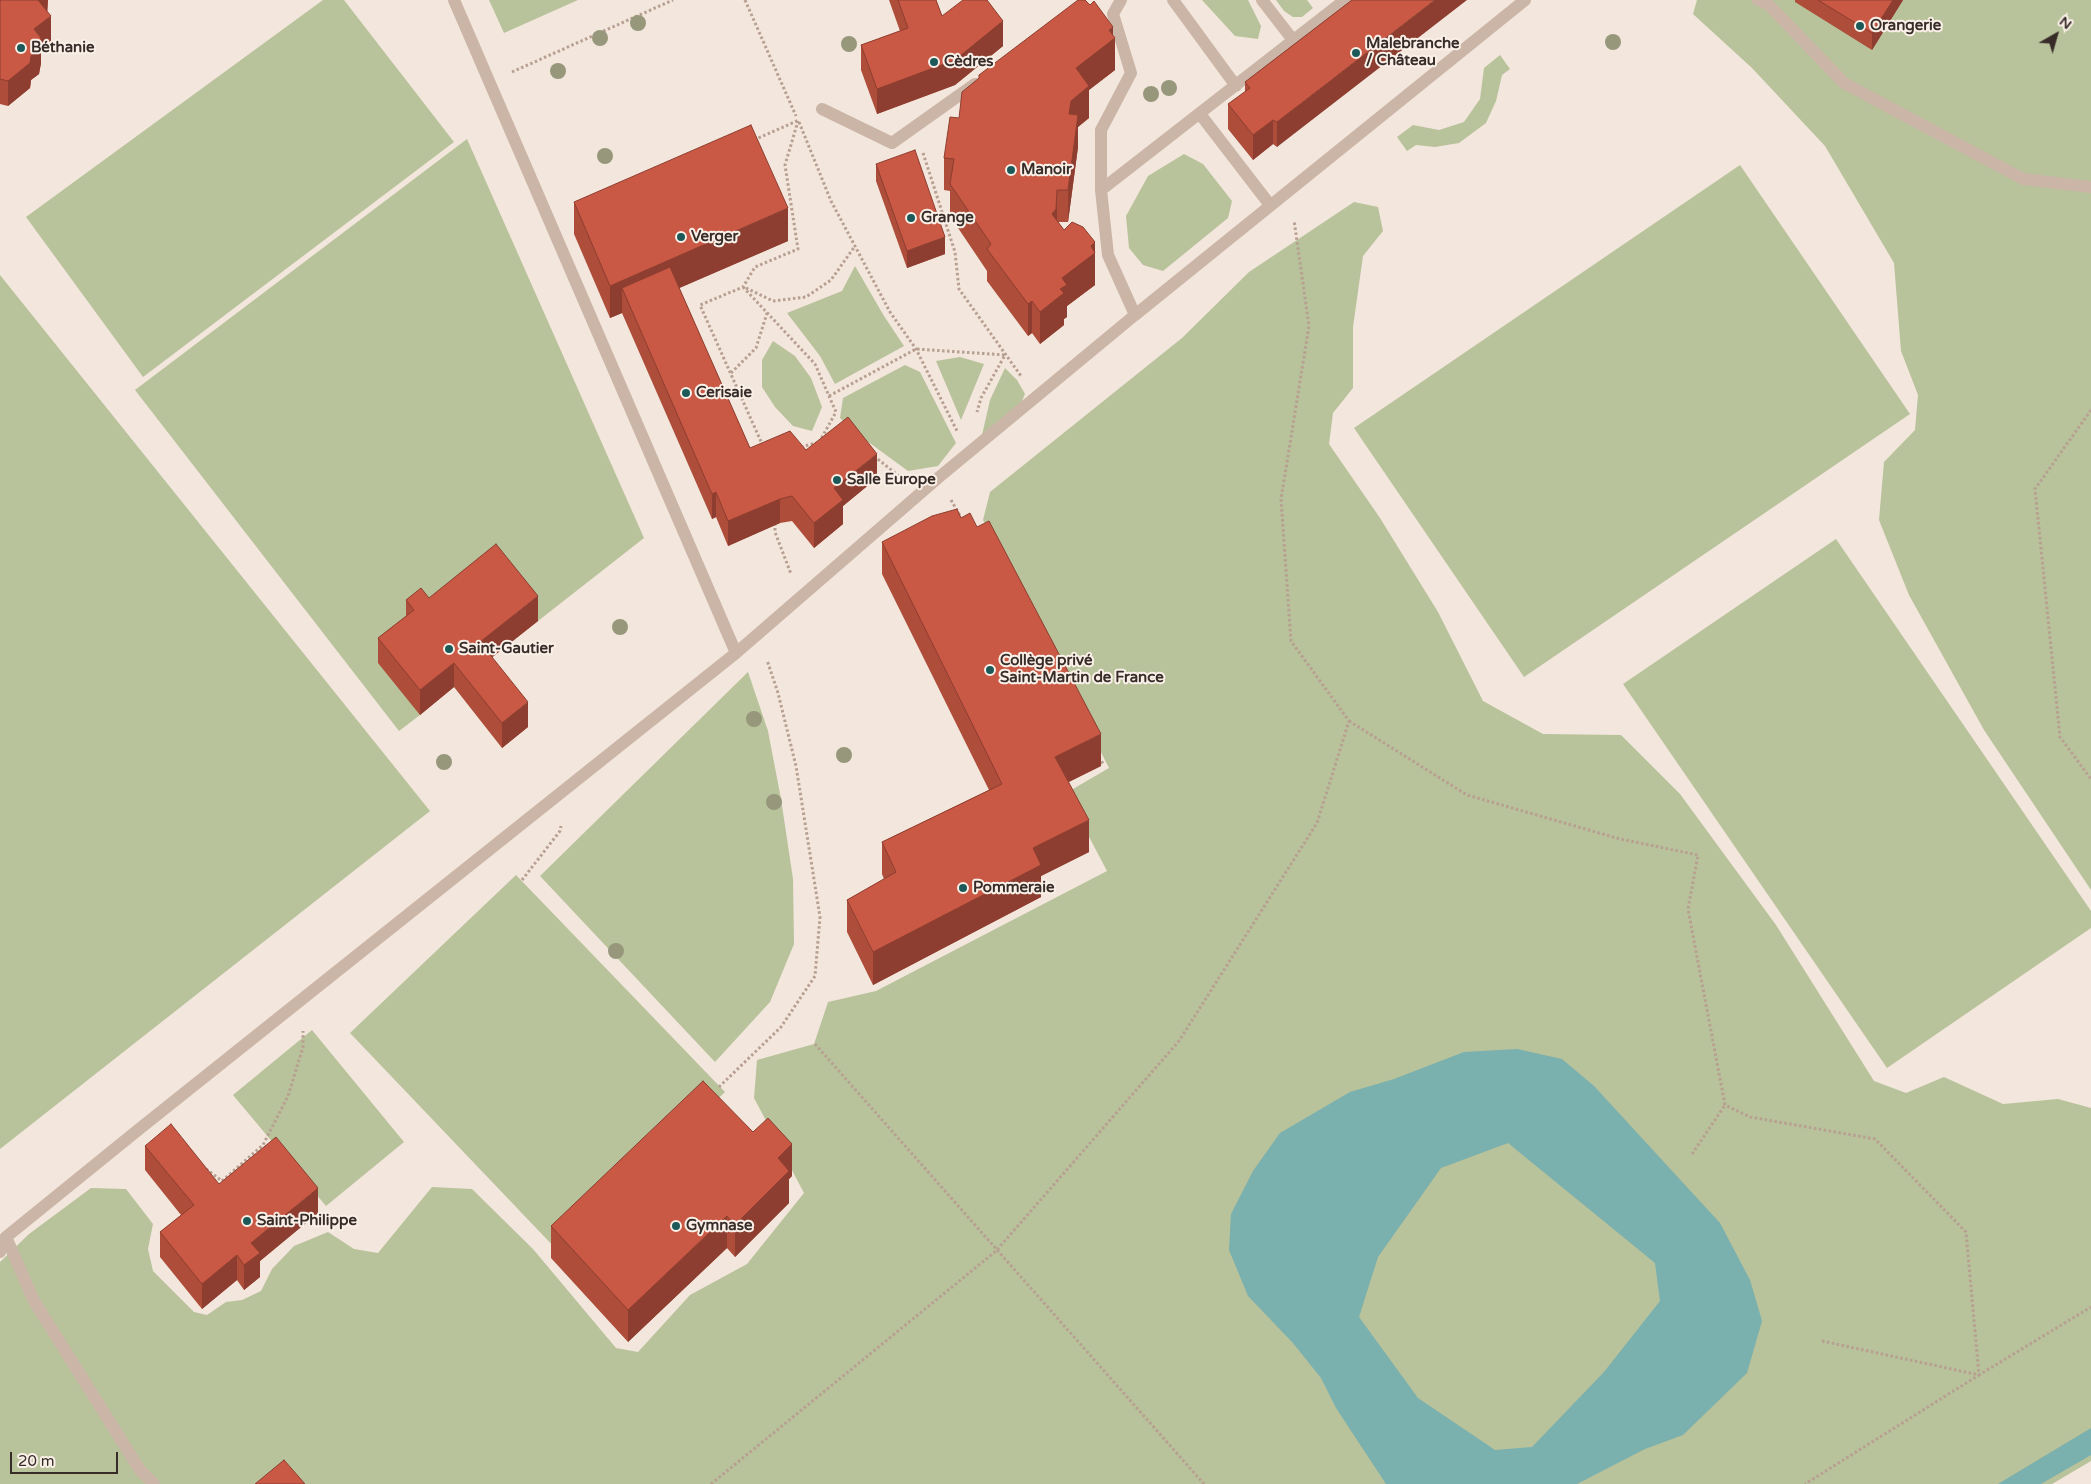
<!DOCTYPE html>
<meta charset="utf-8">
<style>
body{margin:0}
#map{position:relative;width:2091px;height:1484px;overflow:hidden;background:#f3e6dc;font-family:"Varela Round",sans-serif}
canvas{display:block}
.north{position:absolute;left:2031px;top:10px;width:50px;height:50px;-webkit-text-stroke:4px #faf0e8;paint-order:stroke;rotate:38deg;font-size:14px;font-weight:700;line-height:20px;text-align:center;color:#372c28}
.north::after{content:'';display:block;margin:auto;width:18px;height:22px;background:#372c28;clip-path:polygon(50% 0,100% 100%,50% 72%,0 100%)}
.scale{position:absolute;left:10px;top:1452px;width:108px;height:22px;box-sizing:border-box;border:2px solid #372c28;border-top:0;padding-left:6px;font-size:15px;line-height:18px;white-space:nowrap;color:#372c28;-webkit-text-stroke:4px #faf0e8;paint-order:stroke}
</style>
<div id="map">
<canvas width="2091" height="1484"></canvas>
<div class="north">N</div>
<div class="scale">20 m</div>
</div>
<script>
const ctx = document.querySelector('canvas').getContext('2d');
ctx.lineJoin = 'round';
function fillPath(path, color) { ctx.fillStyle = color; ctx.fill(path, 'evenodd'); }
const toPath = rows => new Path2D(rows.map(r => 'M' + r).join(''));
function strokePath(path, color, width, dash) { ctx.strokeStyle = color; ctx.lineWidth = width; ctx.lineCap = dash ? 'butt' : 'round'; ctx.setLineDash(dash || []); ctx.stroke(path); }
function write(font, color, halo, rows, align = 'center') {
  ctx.font = font + ' "Varela Round",sans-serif'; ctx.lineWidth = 4; ctx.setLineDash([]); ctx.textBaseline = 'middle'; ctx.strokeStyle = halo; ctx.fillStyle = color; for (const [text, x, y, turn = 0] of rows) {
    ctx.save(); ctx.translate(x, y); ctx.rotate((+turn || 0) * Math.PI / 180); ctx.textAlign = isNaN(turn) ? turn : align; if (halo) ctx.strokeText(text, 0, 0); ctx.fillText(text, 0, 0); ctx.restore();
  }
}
const green = toPath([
 [323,0,344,0,454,142,143,377,26,217],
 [489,0,578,0,504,33],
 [1202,0,1248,0,1261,26,1258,39,1235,36],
 [1276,0,1307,0,1313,8,1302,17,1293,17,1284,11],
 [1697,0,2091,0,2091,890,1984,730,1909,595,1879,520,1884,462,1915,430,1918,395,1901,351,1894,263,1825,146,1752,68,1693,14],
 [1500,55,1510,69,1502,75,1496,101,1486,123,1459,143,1435,147,1416,145,1407,151,1397,137,1413,125,1439,130,1464,122,1480,99,1484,68],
 [467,139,644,538,538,621,496,569,420,715,399,731,135,390],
 [1184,154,1203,164,1232,201,1228,218,1163,271,1143,265,1129,248,1126,216,1148,176],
 [1740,165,1910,414,1524,677,1354,428],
 [1354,202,1378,207,1383,231,1363,256,1353,327,1353,388,1333,413,1329,444,1380,518,1438,612,1483,701,1543,734,1621,735,1680,794,1776,925,1874,1081,1906,1093,1944,1077,2003,1104,2058,1099,2091,1108,2091,1461,2052,1484,0,1484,0,1262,29,1234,91,1188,126,1189,153,1224,148,1249,153,1271,194,1312,207,1315,226,1302,242,1300,261,1291,272,1269,294,1246,328,1232,354,1249,378,1253,432,1187,472,1189,533,1249,616,1348,638,1352,690,1295,747,1264,804,1193,754,1098,757,1060,814,1044,828,1002,876,991,1107,871,1066,793,1109,768,983,520,990,492,1182,338,1249,272],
 [855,266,884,316,904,346,835,384,820,356,787,313,842,291],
 [0,275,430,811,0,1149],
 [773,341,795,356,811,378,822,407,812,431,793,426,775,407,762,387,762,360],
 [960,357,984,364,961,420,936,361],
 [905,365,920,372,956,443,938,466,908,471,852,430,840,418,843,398],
 [1005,368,1017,380,1025,394,1021,403,982,435,990,400],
 [1836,539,2091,911,2091,928,1887,1068,1623,684],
 [748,672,768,731,781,799,793,879,794,944,770,1002,715,1062,540,876],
 [516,875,725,1092,558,1251,350,1033],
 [312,1030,404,1142,326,1206,233,1095]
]);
const water = toPath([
 [1517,1049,1562,1059,1594,1086,1720,1223,1750,1280,1762,1321,1747,1373,1683,1435,1645,1449,1577,1484,1386,1484,1336,1408,1321,1378,1293,1343,1248,1296,1229,1250,1231,1214,1253,1171,1280,1133,1350,1092,1394,1079,1464,1052],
 [1508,1143,1655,1263,1660,1301,1604,1372,1532,1447,1495,1450,1418,1398,1359,1317,1378,1257,1441,1168],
 [2091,1428,2091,1455,2041,1484,1998,1484]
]);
const path = toPath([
 [745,0,796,116],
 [512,72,673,0],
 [799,122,831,201,890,312,916,349,957,431],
 [754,140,799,120],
 [923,153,955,252,959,289,1021,376],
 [743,287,815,364,836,412,821,439],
 [746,288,773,301,806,297,831,280,855,246],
 [731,373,756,348,767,313],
 [829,396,916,349,1005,355,981,398,977,412],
 [2091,410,2035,489,2060,737,2091,779],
 [763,446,700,305,743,287,755,267,798,249,785,165,798,121],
 [801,447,816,443],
 [874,456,900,477],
 [951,500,963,521],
 [775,523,775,532,791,574],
 [1349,721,1467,795,1620,839,1698,855,1688,909,1725,1105,1750,1117,1875,1139,1966,1232,1979,1375,1805,1484],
 [1099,757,1103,764],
 [522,880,560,831,561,826],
 [815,1044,1204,1484],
 [719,1087,781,1027,815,976,820,917,796,766,778,693,767,660],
 [1692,1154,1725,1105],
 [206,1169,222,1181,263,1145,288,1096,303,1047,303,1031],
 [1822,1341,1979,1375,2091,1307],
 [711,1484,996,1251,1179,1041,1317,823,1349,721,1291,641,1281,499,1309,326,1294,220]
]);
const minor = toPath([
 [454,0,736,653],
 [1121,0,1113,14,1131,73,1101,130,1101,190,1108,255,1135,315,1525,0],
 [1173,0,1236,86],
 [1262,0,1293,40],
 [1758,0,1768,4,1844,83,2023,179,2091,187],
 [822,109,892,143,975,84],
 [1200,114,1270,205],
 [1101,190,1345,0],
 [4,1239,6,1237,34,1301,140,1470,154,1484],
 [0,1252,6,1237,138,1130,736,653,938,478,1135,315]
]);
const trees = [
 [638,23],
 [600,38],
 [1613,42],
 [849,44],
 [558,71],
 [1169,88],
 [1151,94],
 [605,156],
 [620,627],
 [754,719],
 [844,755],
 [444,762],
 [774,802],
 [616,951]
];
const wall = toPath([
 [0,0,48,0,47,12,51,41,41,48,41,63,39,74,31,80,30,88,8,106,0,104],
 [889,0,936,0,942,16,1003,46,955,85,877,114,861,70,861,45,900,31],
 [1352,0,1277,147,1273,144,1253,160,1228,129,1228,104,1245,92,1245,82],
 [1795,0,1903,0,1872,50,1795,2],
 [1113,36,1115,70,1089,90,1089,118,1078,127,1078,147,1068,222,1058,222,1064,230,1095,242,1095,285,1067,306,1067,317,1064,319,1064,325,1040,344,1032,333,1028,336,987,281,987,271,950,216,950,191,944,190,944,158,959,118,979,78,979,75],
 [876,164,945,254,907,268,876,181],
 [574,202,788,241,679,288,750,448,806,450,877,478,843,506,843,524,814,548,792,521,780,523,728,546,716,517,712,519,622,313,610,318,574,234],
 [961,518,1101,766,1068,782,1089,852,1041,876,1041,897,873,985,847,932,847,900,884,879,882,874,882,842,989,790,882,574,882,542],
 [429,598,538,621,492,657,528,727,502,748,454,687,420,715,378,663,378,638,406,616,406,600],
 [145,1146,219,1184,318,1213,260,1261,260,1277,244,1290,237,1280,202,1309,160,1257,160,1232,181,1215,145,1170],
 [792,1176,789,1179,789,1203,735,1257,727,1248,628,1342,551,1258,551,1226]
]);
const shadedWall = toPath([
 [38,0,48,0,47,18],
 [1435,0,1467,0,1277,147,1277,122],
 [1893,0,1903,0,1872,50,1872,33],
 [51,16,51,41,41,48,41,63,39,74,31,80,30,88,8,106,8,81,34,29],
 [1003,21,1003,46,955,85,877,114,877,89],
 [1113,27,1113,39,1115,38,1115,70,1089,90,1089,118,1078,127,1078,147,1068,222,1069,114,1076,68,1109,30],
 [1273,120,1273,144,1253,160,1253,135],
 [1057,190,1057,222,1052,214],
 [788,208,788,241,631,309,622,288,622,313,610,318,610,286],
 [945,237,945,254,907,268,907,251],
 [1095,242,1095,285,1067,306,1067,317,1064,319,1064,325,1040,344,1040,312,1062,278],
 [1032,301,1032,333,1028,336,1028,304],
 [877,454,877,478,843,506,843,524,814,548,814,523,834,488],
 [716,492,716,517,712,519,712,494],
 [780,499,780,523,728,546,728,521],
 [538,596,538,621,480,667,480,642],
 [454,663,454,687,420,715,420,690],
 [528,702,528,727,502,748,502,723],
 [1101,734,1101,766,1055,789,1055,757],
 [1089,820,1089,852,1041,876,1041,897,873,985,873,952,1033,848],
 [792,1144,792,1176,789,1179,789,1203,735,1257,735,1225,778,1158],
 [318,1188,318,1213,260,1261,260,1277,244,1290,244,1265,251,1243],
 [727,1216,727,1248,628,1342,628,1310],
 [237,1255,237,1280,202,1309,202,1284]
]);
const building = toPath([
 [0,0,38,0,51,16,34,29,41,38,39,49,31,56,30,63,8,81,0,79,0,0],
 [898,0,936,0,942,16,963,0,987,0,1003,21,955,60,877,89,861,45,908,28,898,0],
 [1078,0,1085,0,1090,5,1094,1,1113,27,1109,30,1115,38,1076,68,1089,86,1071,101,1069,114,1078,115,1068,190,1057,190,1056,209,1052,214,1064,230,1072,222,1083,227,1095,242,1091,246,1095,253,1062,278,1067,285,1060,289,1064,293,1040,312,1032,301,1028,304,987,249,991,244,950,184,954,159,944,158,950,117,959,118,962,92,979,78,979,75,1078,0],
 [1352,0,1435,0,1277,122,1273,120,1253,135,1228,104,1250,88,1245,82,1352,0],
 [1818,0,1893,0,1872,33,1818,0],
 [751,125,788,208,610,286,574,202,751,125],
 [915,150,945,237,907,251,876,164,915,150],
 [670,267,750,448,790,431,806,450,848,417,877,454,834,488,843,500,814,523,792,496,780,499,728,521,716,492,712,494,622,288,670,267],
 [957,509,961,518,970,513,977,527,989,521,1101,734,1055,757,1089,820,1033,848,1041,865,873,952,847,900,896,872,882,842,1002,784,882,542,932,516,957,509],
 [496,544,538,596,480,642,528,702,502,723,454,663,420,690,378,638,414,610,406,600,421,588,429,598,496,544],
 [703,1081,753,1132,768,1118,792,1144,778,1158,789,1171,735,1225,727,1216,628,1310,551,1226,703,1081],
 [171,1124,219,1184,276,1137,318,1188,251,1243,260,1253,244,1265,237,1255,202,1284,160,1232,194,1205,145,1146,171,1124],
 [284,1460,305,1484,255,1484,284,1460]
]);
const markers = [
 [1860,26,5,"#1c5a59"],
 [21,48,5,"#1c5a59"],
 [1356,53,5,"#1c5a59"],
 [934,62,5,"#1c5a59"],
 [1011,170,5,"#1c5a59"],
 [911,218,5,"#1c5a59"],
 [681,237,5,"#1c5a59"],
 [686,393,5,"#1c5a59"],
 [837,480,5,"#1c5a59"],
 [449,649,5,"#1c5a59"],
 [990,670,5,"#1c5a59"],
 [963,888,5,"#1c5a59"],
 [247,1221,5,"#1c5a59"],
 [676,1226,5,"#1c5a59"]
];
const poiNames = [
 ["Orangerie",1870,26],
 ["Malebranche",1366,44],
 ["/ Château",1366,61],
 ["Béthanie",31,48],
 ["Cèdres",944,62],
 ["Manoir",1021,170],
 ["Grange",921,218],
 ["Verger",691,237],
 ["Cerisaie",696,393],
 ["Salle Europe",847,480],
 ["Saint-Gautier",459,649],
 ["Collège privé",1000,661],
 ["Saint-Martin de France",1000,678],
 ["Pommeraie",973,888],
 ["Saint-Philippe",257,1221],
 ["Gymnase",686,1226]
];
fillPath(green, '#b8c29b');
fillPath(water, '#7ab0ae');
strokePath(path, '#b79f91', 3, [2.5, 2.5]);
strokePath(minor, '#cbb5a7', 12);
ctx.fillStyle = '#96977b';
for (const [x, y] of trees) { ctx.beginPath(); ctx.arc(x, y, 8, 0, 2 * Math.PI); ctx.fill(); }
fillPath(wall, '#ad4d3a');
fillPath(shadedWall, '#8d3e30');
fillPath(building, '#c95944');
strokePath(building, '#8d3e30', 1);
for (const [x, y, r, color] of markers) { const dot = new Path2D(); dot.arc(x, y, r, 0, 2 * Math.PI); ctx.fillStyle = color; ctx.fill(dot); strokePath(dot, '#faf0e8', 2); }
write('bold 15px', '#372c28', '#faf0e8', poiNames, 'left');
</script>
